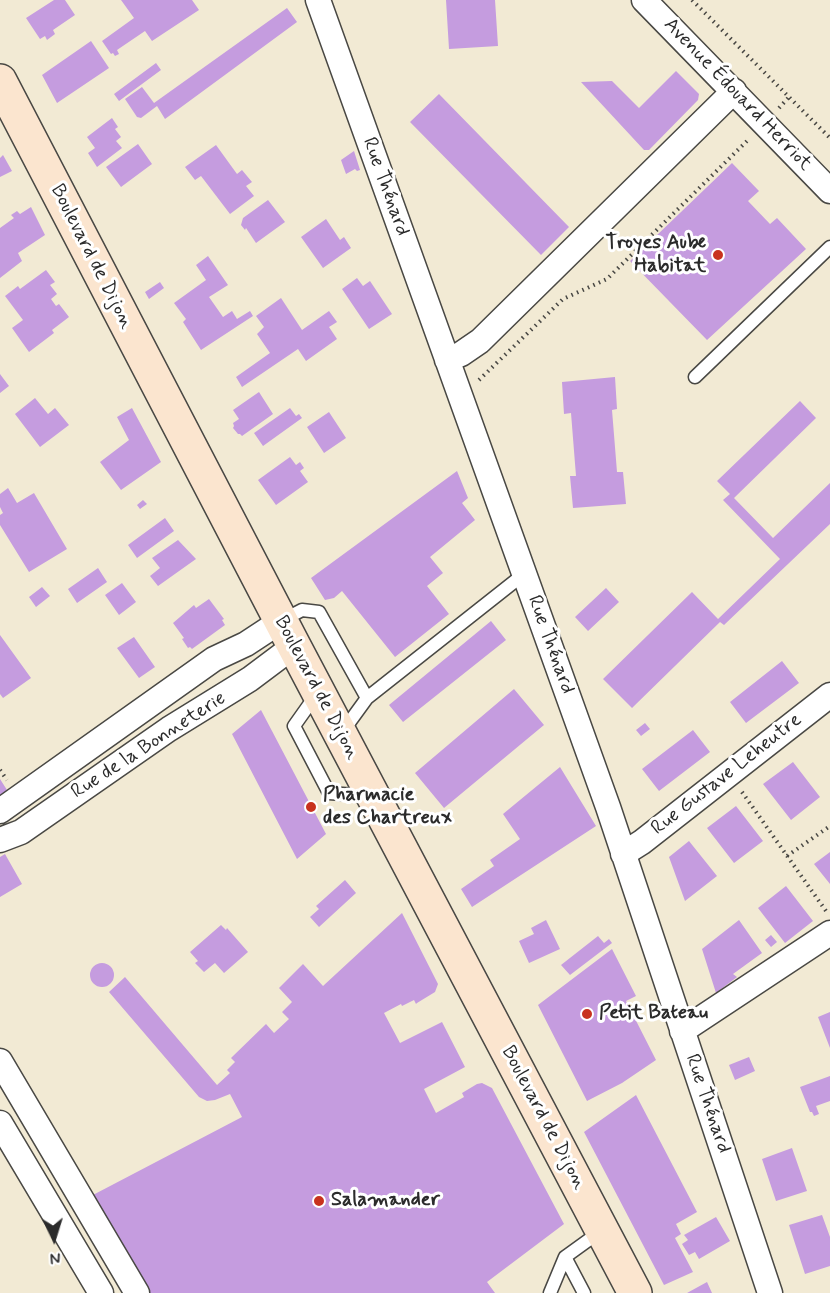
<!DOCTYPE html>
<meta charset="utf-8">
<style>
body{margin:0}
#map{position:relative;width:830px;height:1293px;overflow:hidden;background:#f2ead4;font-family:Mynerve,sans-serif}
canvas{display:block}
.north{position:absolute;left:24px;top:1209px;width:60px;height:60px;-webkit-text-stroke:4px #fff;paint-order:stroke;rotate:176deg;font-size:16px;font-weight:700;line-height:24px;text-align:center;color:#2b2b2b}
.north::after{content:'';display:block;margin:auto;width:21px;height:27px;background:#2b2b2b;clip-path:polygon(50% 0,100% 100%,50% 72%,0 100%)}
</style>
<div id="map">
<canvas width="830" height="1293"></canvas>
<div class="north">N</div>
</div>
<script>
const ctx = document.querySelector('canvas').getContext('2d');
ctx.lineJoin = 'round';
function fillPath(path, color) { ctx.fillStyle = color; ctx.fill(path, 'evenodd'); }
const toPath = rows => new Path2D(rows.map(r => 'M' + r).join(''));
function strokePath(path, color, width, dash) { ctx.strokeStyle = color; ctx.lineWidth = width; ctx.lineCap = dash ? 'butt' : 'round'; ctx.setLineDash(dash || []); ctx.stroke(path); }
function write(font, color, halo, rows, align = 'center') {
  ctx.font = font + ' Mynerve,sans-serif'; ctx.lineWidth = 6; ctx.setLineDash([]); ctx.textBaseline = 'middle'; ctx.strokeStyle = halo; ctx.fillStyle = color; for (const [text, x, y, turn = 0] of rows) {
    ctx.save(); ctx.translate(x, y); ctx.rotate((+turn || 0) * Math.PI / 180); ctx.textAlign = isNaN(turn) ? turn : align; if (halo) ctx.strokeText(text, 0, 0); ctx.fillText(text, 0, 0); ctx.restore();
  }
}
const building = toPath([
 [54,0,65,0,75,15,53,30,55,34,47,40,45,36,40,39,26,18],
 [121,0,192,0,199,10,152,41,145,31,117,50,119,54,115,56,113,53,111,54,102,41,134,18],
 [446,0,495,0,498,46,449,49],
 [287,8,297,22,165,119,157,106,141,118,137,117,125,99,142,87,154,103],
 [91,41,109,68,57,103,42,75],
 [156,63,161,70,119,101,114,94],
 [676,71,699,94,698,100,649,150,644,150,581,82,612,81,639,108],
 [439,94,569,227,541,255,410,122],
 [112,118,118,127,115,129,121,137,116,141,122,148,97,167,88,153,95,148,87,137],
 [138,144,152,164,121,187,106,167],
 [216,145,237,174,242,170,252,182,246,186,254,196,230,214,201,176,195,180,185,167],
 [354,151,360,170,357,171,355,169,346,174,341,160],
 [3,155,12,171,0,177,0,158],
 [732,163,759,191,748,201,770,224,777,218,806,249,707,340,630,261],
 [268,200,285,222,256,243,246,228,245,230,241,225,243,218],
 [31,207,45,235,18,253,22,261,0,278,0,228,14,218,11,215,17,211,20,214],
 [326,219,340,240,344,237,351,248,323,268,301,237],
 [208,256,228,285,209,297,223,317,232,311,237,319,250,311,253,316,201,350,183,322,186,319,174,303,206,280,196,265],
 [46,270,55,282,50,285,57,294,51,299,56,306,59,304,69,317,52,330,54,333,29,352,12,328,23,320,5,296,18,286,20,289],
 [357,278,363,286,370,281,392,314,369,329,342,289],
 [160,282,164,288,149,299,145,292],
 [281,298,302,330,329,311,337,322,329,327,337,339,306,361,298,349,242,387,236,377,270,353,257,334,264,327,256,316],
 [0,374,9,386,0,393],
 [615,377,617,409,612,410,617,472,623,472,626,504,573,508,570,476,576,476,571,413,564,414,562,382],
 [259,392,273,414,242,436,240,434,238,434,233,428,234,426,233,423,239,419,233,410],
 [35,398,48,414,55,408,69,425,40,447,15,414],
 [800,401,816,418,734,498,773,538,830,483,830,524,724,625,720,622,632,708,603,679,692,592,718,619,780,559,723,500,730,494,717,481],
 [132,408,161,462,121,490,100,462,129,440,117,417],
 [290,408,296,416,299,414,302,418,263,446,254,433],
 [329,412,346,438,324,453,307,427],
 [290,457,296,465,300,462,304,468,300,471,308,482,276,505,258,480],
 [457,471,468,498,462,503,475,520,430,557,443,573,427,586,449,614,395,657,342,591,334,598,325,600,311,578],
 [8,488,17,503,34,493,67,549,29,572,0,525,0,515,3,513,0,507,0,494],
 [143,500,147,504,140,509,137,505],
 [165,518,174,531,137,558,128,545],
 [178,540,196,559,158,586,150,576,160,568,152,558],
 [98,568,107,582,77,603,68,589],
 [122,583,136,602,119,615,105,595],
 [42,587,50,596,36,607,29,597],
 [606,588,619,602,588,631,575,617],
 [209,599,224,619,222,620,225,625,192,649,190,647,188,648,182,639,184,638,173,623,194,605,196,608],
 [491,621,506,640,403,722,389,705],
 [0,635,31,678,3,698,0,694],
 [134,637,155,667,139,678,117,648],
 [782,661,799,683,746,723,730,702],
 [514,689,544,725,444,808,415,773],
 [261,710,326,834,297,859,232,734],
 [645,723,650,729,641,736,636,730],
 [693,730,710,752,659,791,642,769],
 [793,762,820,797,791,820,763,784],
 [560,767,596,826,472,907,461,889,494,866,490,860,520,839,503,814],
 [0,779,7,790,0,795],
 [736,806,763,841,734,863,707,828],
 [689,841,717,876,685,901,669,857],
 [830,852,830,884,814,864],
 [5,854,22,884,0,897,0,857],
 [345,880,356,893,319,927,310,917,319,909,316,906],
 [786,886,813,921,785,943,758,908],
 [402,913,438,984,435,992,417,1003,416,1004,414,1000,402,1006,401,1004,384,1013,400,1043,442,1022,465,1067,424,1089,436,1113,464,1097,462,1093,477,1084,482,1083,492,1088,564,1224,487,1282,495,1293,150,1293,91,1196,242,1117,230,1094,215,1100,207,1101,199,1097,109,992,125,977,217,1085,230,1073,227,1070,235,1062,231,1058,266,1024,274,1033,289,1019,282,1012,292,1002,279,988,303,964,323,986],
 [546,920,560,949,529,963,519,941,534,934,531,928],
 [739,920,762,953,733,974,737,977,716,993,702,949],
 [221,925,226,930,227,928,248,952,224,973,215,963,204,972,195,963,198,961,190,952],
 [771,935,777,942,771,947,765,940],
 [598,936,604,943,609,939,612,943,570,975,561,965],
 [612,949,636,996,626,1001,656,1060,622,1083,587,1101,538,1005],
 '90 975a12 12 0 1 1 24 0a12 12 0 1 1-24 0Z',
 [830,1012,830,1048,818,1017],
 [749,1057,755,1071,735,1080,729,1065],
 [830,1076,830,1101,816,1106,819,1114,814,1116,812,1112,810,1112,800,1087],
 [636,1095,697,1212,676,1224,681,1234,675,1238,693,1272,664,1285,584,1132],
 [792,1148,807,1191,776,1201,762,1159],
 [822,1215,830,1237,830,1266,805,1274,789,1225],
 [716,1217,730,1241,699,1259,695,1252,689,1255,682,1244,688,1240,684,1235],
 [707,1282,712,1293,687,1293]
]);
const path = toPath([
 [692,0,830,138],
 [779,108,789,97],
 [479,380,563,299,607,279,749,139],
 [0,770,7,780],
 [742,792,826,911],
 [787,856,830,826]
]);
const service = toPath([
 [695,377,830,247],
 [283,620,302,610,319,612,367,698,343,731],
 [316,695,294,726,329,793,369,796],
 [367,698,524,574],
 [565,1257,584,1293],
 [550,1293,565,1257,601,1231]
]);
const minor = toPath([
 [318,0,608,807,770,1293],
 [644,0,830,191],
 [447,360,461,354,480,341,734,91],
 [0,811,214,659,246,644,281,621],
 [0,840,21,832,169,729,250,679,294,646],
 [623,854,642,842,830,695],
 [682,1031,830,933],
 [0,1061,137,1293],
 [0,1123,101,1293]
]);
const secondary = toPath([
 [0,81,294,646,635,1293]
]);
const markers = [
 [718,255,6,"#c8321e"],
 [311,807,6,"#c8321e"],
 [587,1014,6,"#c8321e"],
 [319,1201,6,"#c8321e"]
];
const streetNames = [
 ["Avenue Édouard Herriot",737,95,46],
 ["Rue Thénard",385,187,70],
 ["Boulevard de Dijon",91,257,63],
 ["Rue Thénard",550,645,70],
 ["Boulevard de Dijon",316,688,62],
 ["Rue de la Bonneterie",149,746,-33],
 ["Rue Gustave Leheutre",727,775,-38],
 ["Rue Thénard",707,1104,71],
 ["Boulevard de Dijon",543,1118,62]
];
const poiNames = [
 ["Troyes Aube",706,244,"right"],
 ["Habitat",706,267,"right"],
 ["Pharmacie",323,796],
 ["des Chartreux",323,819],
 ["Petit Bateau",599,1014],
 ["Salamander",331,1201]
];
fillPath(building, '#c59cdf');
strokePath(service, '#494844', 15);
strokePath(minor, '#494844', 27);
strokePath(secondary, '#494844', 36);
strokePath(path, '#494844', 4, [1.5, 4.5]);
strokePath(service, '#fff', 12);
strokePath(minor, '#fff', 24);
strokePath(secondary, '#fbe5cf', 33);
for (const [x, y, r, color] of markers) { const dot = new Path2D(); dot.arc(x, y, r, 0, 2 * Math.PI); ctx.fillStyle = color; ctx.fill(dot); strokePath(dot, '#fff', 2); }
write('20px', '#2b2b2b', '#fff', streetNames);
write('bold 20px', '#2b2b2b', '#fff', poiNames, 'left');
</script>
